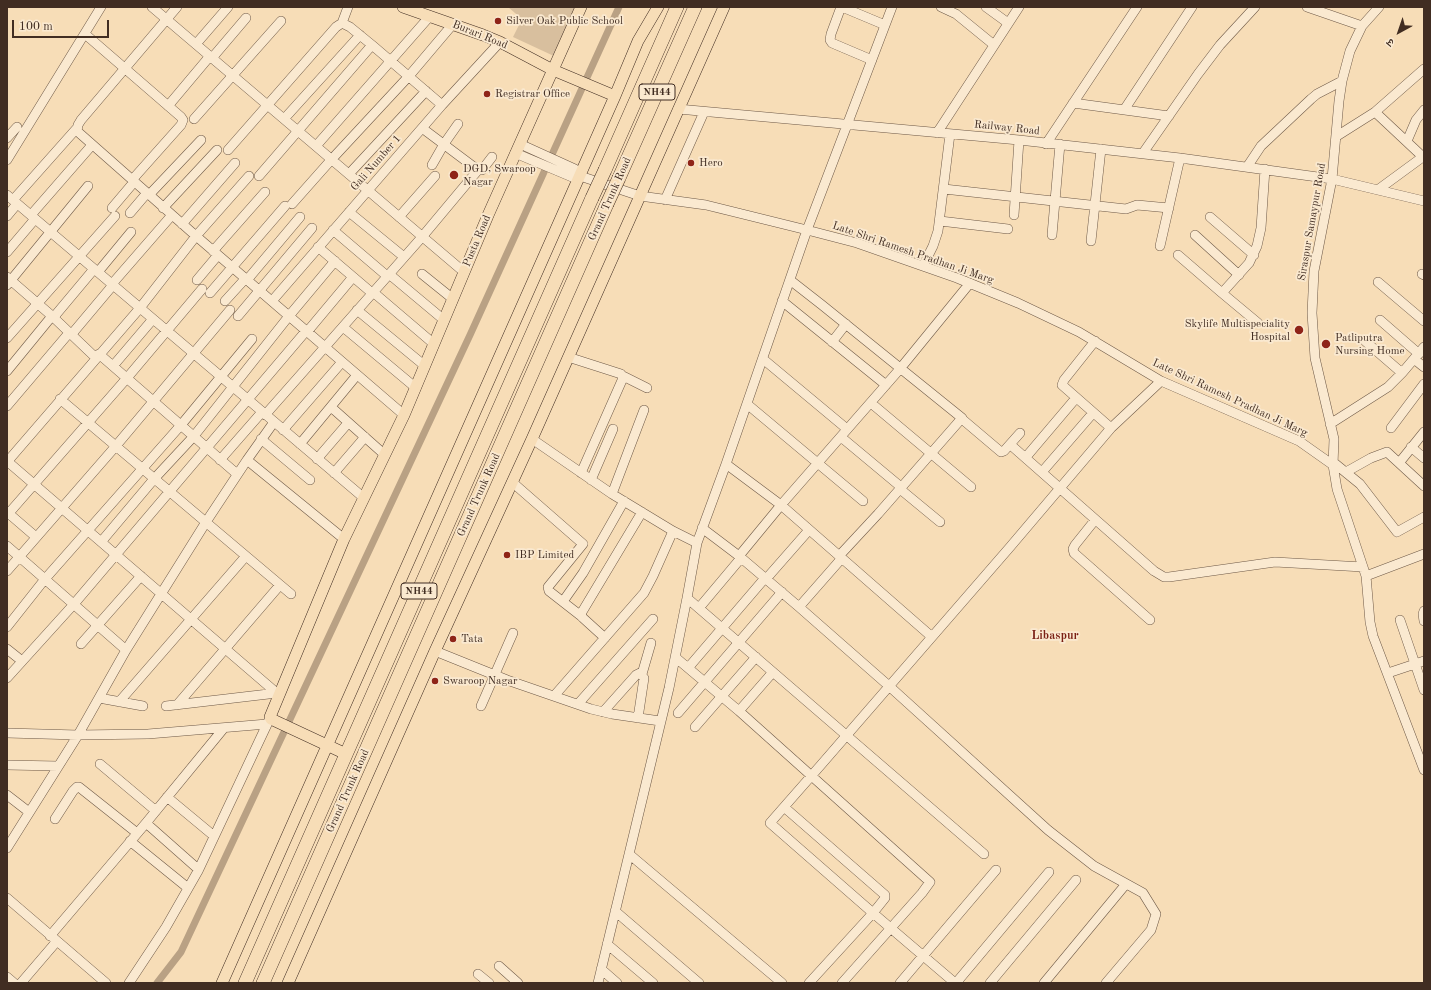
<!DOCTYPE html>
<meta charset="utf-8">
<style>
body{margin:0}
#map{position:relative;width:1431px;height:990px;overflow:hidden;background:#f7ddb7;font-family:"Old Standard TT","Noto Serif Devanagari",serif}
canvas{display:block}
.frame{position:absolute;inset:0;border:8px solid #412d22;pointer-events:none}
.north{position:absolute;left:1379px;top:12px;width:40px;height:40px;-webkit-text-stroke:3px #fae9d0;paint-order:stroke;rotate:220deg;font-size:11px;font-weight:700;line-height:16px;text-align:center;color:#412d22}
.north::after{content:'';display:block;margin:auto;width:14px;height:18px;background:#412d22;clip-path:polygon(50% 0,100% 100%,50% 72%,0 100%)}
.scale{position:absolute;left:12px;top:20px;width:97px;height:18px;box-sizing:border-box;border:2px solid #412d22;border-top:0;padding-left:5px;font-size:12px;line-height:14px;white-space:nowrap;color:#412d22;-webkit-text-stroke:3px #fae9d0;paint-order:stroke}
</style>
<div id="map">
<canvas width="1431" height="990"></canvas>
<div class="frame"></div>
<div class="north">उ</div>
<div class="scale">100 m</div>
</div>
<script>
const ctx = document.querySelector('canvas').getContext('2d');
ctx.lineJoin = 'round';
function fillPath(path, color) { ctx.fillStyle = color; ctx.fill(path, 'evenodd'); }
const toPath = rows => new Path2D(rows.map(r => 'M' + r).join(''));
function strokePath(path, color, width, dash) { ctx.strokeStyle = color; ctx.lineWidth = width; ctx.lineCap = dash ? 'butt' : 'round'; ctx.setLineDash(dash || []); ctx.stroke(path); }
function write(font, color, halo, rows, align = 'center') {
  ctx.font = font + ' "Old Standard TT",serif'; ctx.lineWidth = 3.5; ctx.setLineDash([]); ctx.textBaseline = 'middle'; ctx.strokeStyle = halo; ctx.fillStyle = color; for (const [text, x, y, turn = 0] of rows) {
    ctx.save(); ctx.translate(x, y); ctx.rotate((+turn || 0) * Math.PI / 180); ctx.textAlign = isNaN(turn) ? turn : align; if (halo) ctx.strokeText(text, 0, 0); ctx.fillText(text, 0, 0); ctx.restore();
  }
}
const green = toPath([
 [508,7,576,7,556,57,513,37,522,19]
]);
const canal = toPath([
 [157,983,181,952,470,335,619,7]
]);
const minor = toPath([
 [152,7,464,272],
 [177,7,81,120,78,125,77,131,196,236,404,415],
 [841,7,831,34,830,40,832,43,872,60],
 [842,7,885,25],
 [941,7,956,14,994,45],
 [986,7,1008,23],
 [1307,7,1362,26],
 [1379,7,1362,26,1350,51,1342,81,1339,101,1332,179,1314,271,1312,313,1315,358,1334,439,1333,465,1337,489,1366,576,1370,622,1373,636,1424,770],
 [342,23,350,27,372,45,442,105],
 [85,34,181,117,183,120,181,125,132,180],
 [196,44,228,7],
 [212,58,246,18],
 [1073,103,1169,116],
 [168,106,210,56],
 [678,109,1019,140,1180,158,1332,179,1424,201],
 [1124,110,1192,7],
 [1375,112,1423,157],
 [194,119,281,21],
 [284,119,360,35],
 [422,128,478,170,482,170,492,157],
 [937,133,1019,7],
 [1337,136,1375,112,1424,69],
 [7,138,17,127],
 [1407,141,1416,120,1424,110],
 [520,144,575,169,577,175],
 [1046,144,1137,7],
 [316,146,430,16],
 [228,150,336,27,342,23,348,7],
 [515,153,572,177,577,175,640,196,706,205,807,230,857,243,957,278,1018,303,1079,332,1161,381,1299,441,1333,465],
 [1143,153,1198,74,1220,45,1255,7],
 [7,160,101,7],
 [432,165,444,144,458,124],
 [1247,167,1261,146,1311,99,1317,94,1342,81],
 [349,174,426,91],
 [259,176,372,45],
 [944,189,1126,209,1137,205,1169,208],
 [1379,189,1424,156],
 [7,195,364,498],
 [149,195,201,140],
 [13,200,77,128],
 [665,200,704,112],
 [292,204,331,160,409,76,453,24],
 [112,208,134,182],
 [163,208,217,150],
 [349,212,404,257],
 [130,213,147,193],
 [31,215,92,145],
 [1014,215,1019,140],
 [7,216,17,204],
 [399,217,435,176],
 [1210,217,1254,255],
 [940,221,1008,229],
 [182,224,235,163],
 [333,230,387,276],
 [1052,235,1060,144],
 [1195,235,1239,275],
 [1091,241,1101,149],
 [1160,246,1180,158],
 [318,247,372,293],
 [213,251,265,192],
 [7,252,35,219],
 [1178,255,1222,293],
 [923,266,933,246,938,231,950,134],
 [98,272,131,232],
 [389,274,444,320],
 [422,274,453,299],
 [1422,274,1424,275],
 [7,277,52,316,96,358],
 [197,280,218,255],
 [247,280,300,217],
 [790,280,822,305,962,418,878,514,839,556],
 [1378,282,1424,321],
 [112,284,172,215],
 [7,285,88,186],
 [373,292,434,344],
 [210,293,285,206],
 [225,301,245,279],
 [272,301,442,105,500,42],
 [782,301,886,385],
 [357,310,425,366],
 [238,316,312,228],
 [53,318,94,269],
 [1380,320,1419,354],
 [1258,323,1222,293,1249,263,1257,246,1261,228,1265,169],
 [343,327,416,388],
 [307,332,353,277],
 [71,335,113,285],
 [7,338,115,216],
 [1095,341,1064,380,1062,385,1111,428],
 [1365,341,1402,373],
 [832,342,846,324],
 [99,354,237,474],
 [568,357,621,374,623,378,581,473],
 [763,359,847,429],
 [1414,359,1424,367],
 [113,366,153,319],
 [7,371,52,316],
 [623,376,647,388],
 [60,399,291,594],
 [871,403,971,487],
 [747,404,863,501],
 [7,406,69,333],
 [331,407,385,455],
 [265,415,422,237,478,170],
 [962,419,1001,452,1004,451,1020,433],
 [1330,424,1388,387,1402,373,1424,347],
 [1391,428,1424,384],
 [283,430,342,362],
 [841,437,901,487],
 [261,439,310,480],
 [532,439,612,494,673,531,697,543],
 [300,444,357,375],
 [1013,447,1154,571,1164,577,1169,577,1275,562,1363,567],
 [1411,447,1424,458],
 [1026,457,1076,398],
 [317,459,348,423],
 [220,460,262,412],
 [247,460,344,539],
 [7,461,279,695],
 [7,462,140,308,196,236,249,176],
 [1333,462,1360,484,1397,532,1424,517],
 [1399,463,1424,432],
 [726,464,781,505,899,370,970,283],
 [1042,472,1093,413],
 [1346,472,1371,458,1387,452,1424,486],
 [334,473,365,437],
 [591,480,613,429],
 [512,482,583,544,548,587,549,591,581,616],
 [900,489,940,522],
 [612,494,644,410],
 [7,512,36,537],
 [9,513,127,378,202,289],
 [1095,520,1075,545,1073,549,1074,553,1150,620],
 [702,528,739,556,799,607,889,686,1048,830,1094,866,1143,893,1156,914,1151,930,1106,983],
 [101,542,154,479,194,436,289,316,335,261],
 [7,546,126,650],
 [739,556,781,505,932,637],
 [7,571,115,447,230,310],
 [1366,576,1424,554],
 [766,579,809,530],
 [687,598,984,854],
 [564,602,564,600,583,573,624,501],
 [799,607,842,558],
 [699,608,741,558],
 [1424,611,1423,614,1424,621],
 [1400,620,1424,690],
 [7,627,45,579,181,425,252,339],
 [605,638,583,618,581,616,582,612,642,512],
 [81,644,141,576],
 [7,649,22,661],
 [435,651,507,680,591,709,612,714,660,721],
 [675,657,739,711,930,882,922,893,842,983],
 [688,668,765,578],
 [1388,673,1424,661],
 [642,674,651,643],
 [7,678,74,604,306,331],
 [554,696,644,593,653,576,673,531],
 [99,698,143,706],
 [119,702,246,556],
 [578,704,653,619],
 [177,705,280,585],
 [166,706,277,693],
 [481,706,513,633],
 [739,711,773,672],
 [603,712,636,675,640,673,644,678,638,718],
 [678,713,782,592],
 [695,727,756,657],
 [7,733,78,735,148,734,267,724],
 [100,764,156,811],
 [7,765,58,766],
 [7,795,29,812],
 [167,797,214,836],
 [784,807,885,895,885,898,873,913,770,823,784,807,820,766,1010,547,1111,428,1161,381],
 [55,819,73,791,77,787,79,787,137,833],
 [146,823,198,869],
 [130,841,188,888],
 [7,848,78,735,126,650,206,522,247,460,274,422],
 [629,854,782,983],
 [7,898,106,983],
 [615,911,699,983],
 [50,936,146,823,224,728],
 [607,944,653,983],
 [499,966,518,983],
 [601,969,617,983],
 [478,974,489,983],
 [7,977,14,983],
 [21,983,57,941],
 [129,983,166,927,198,871,270,718],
 [598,983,669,688,687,598,697,543,726,464,807,230,892,7],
 [809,983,873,913,955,983],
 [900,983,996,870],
 [956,983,1049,872],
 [990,983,1076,880],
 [1044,983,1126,884]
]);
const major = toPath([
 [403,7,483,35,500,42,553,70,615,96],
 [346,754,271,719,270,717,344,539,404,415,489,213,581,7],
 [222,983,615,96,638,41,658,7],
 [288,983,435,651,532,439,724,7]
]);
const highway = toPath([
 [605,170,677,7],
 [619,178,695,7],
 [245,983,592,198],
 [263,983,607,204]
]);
const highwayBridge = toPath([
 [592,198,605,170],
 [607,204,619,178]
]);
const markers = [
 [498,21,4,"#8f2418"],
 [487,94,4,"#8f2418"],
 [691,163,4,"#8f2418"],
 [454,175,5,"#8f2418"],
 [1299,330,5,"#8f2418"],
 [1326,344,5,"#8f2418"],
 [507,555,4,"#8f2418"],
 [453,639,4,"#8f2418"],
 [435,681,4,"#8f2418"]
];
const shields = [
 [657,92,36],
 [419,591,36]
];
const shieldNames = [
 ["NH44",657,92],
 ["NH44",419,591]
];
const poiNames = [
 ["Silver Oak Public School",506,21],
 ["Registrar Office",495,94],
 ["Hero",699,163],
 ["DGD, Swaroop",463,169],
 ["Nagar",463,182],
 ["Skylife Multispeciality",1290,324,"right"],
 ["Hospital",1290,337,"right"],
 ["Patliputra",1335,338],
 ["Nursing Home",1335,351],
 ["IBP Limited",515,555],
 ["Tata",461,639],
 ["Swaroop Nagar",443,681]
];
const streetNames = [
 ["Burari Road",480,35,22],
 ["Railway Road",1007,128,6],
 ["Gali Number 1",376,163,-49],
 ["Grand Trunk Road",610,199,-66],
 ["Siraspur Samaypur Road",1312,222,-80],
 ["Pusta Road",477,241,-67],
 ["Late Shri Ramesh Pradhan Ji Marg",913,253,19],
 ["Late Shri Ramesh Pradhan Ji Marg",1230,398,25],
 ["Grand Trunk Road",479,495,-66],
 ["Grand Trunk Road",348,791,-66]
];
const neighbourhoodNames = [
 ["Libaspur",1055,636]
];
fillPath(green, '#d8bf9e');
strokePath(canal, '#b9a184', 7);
strokePath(minor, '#6e5947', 10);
strokePath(major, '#412d22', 12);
strokePath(highway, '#412d22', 14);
strokePath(minor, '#fae9d0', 9);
strokePath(major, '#f7ddb7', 11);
strokePath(highway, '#f7ddb7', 13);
strokePath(highwayBridge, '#412d22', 14, []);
strokePath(highwayBridge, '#f7ddb7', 13);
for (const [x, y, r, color] of markers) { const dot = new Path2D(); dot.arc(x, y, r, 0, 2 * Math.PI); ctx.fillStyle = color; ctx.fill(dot); strokePath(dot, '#fae9d0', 1.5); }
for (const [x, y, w] of shields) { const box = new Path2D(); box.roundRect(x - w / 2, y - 8, w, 16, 3); ctx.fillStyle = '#fae9d0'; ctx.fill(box); strokePath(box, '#412d22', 1); }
write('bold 10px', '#412d22', null, shieldNames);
write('11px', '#412d22', '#fae9d0', poiNames, 'left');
write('11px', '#412d22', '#fae9d0', streetNames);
write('bold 12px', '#7a1f14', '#fae9d0', neighbourhoodNames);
</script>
